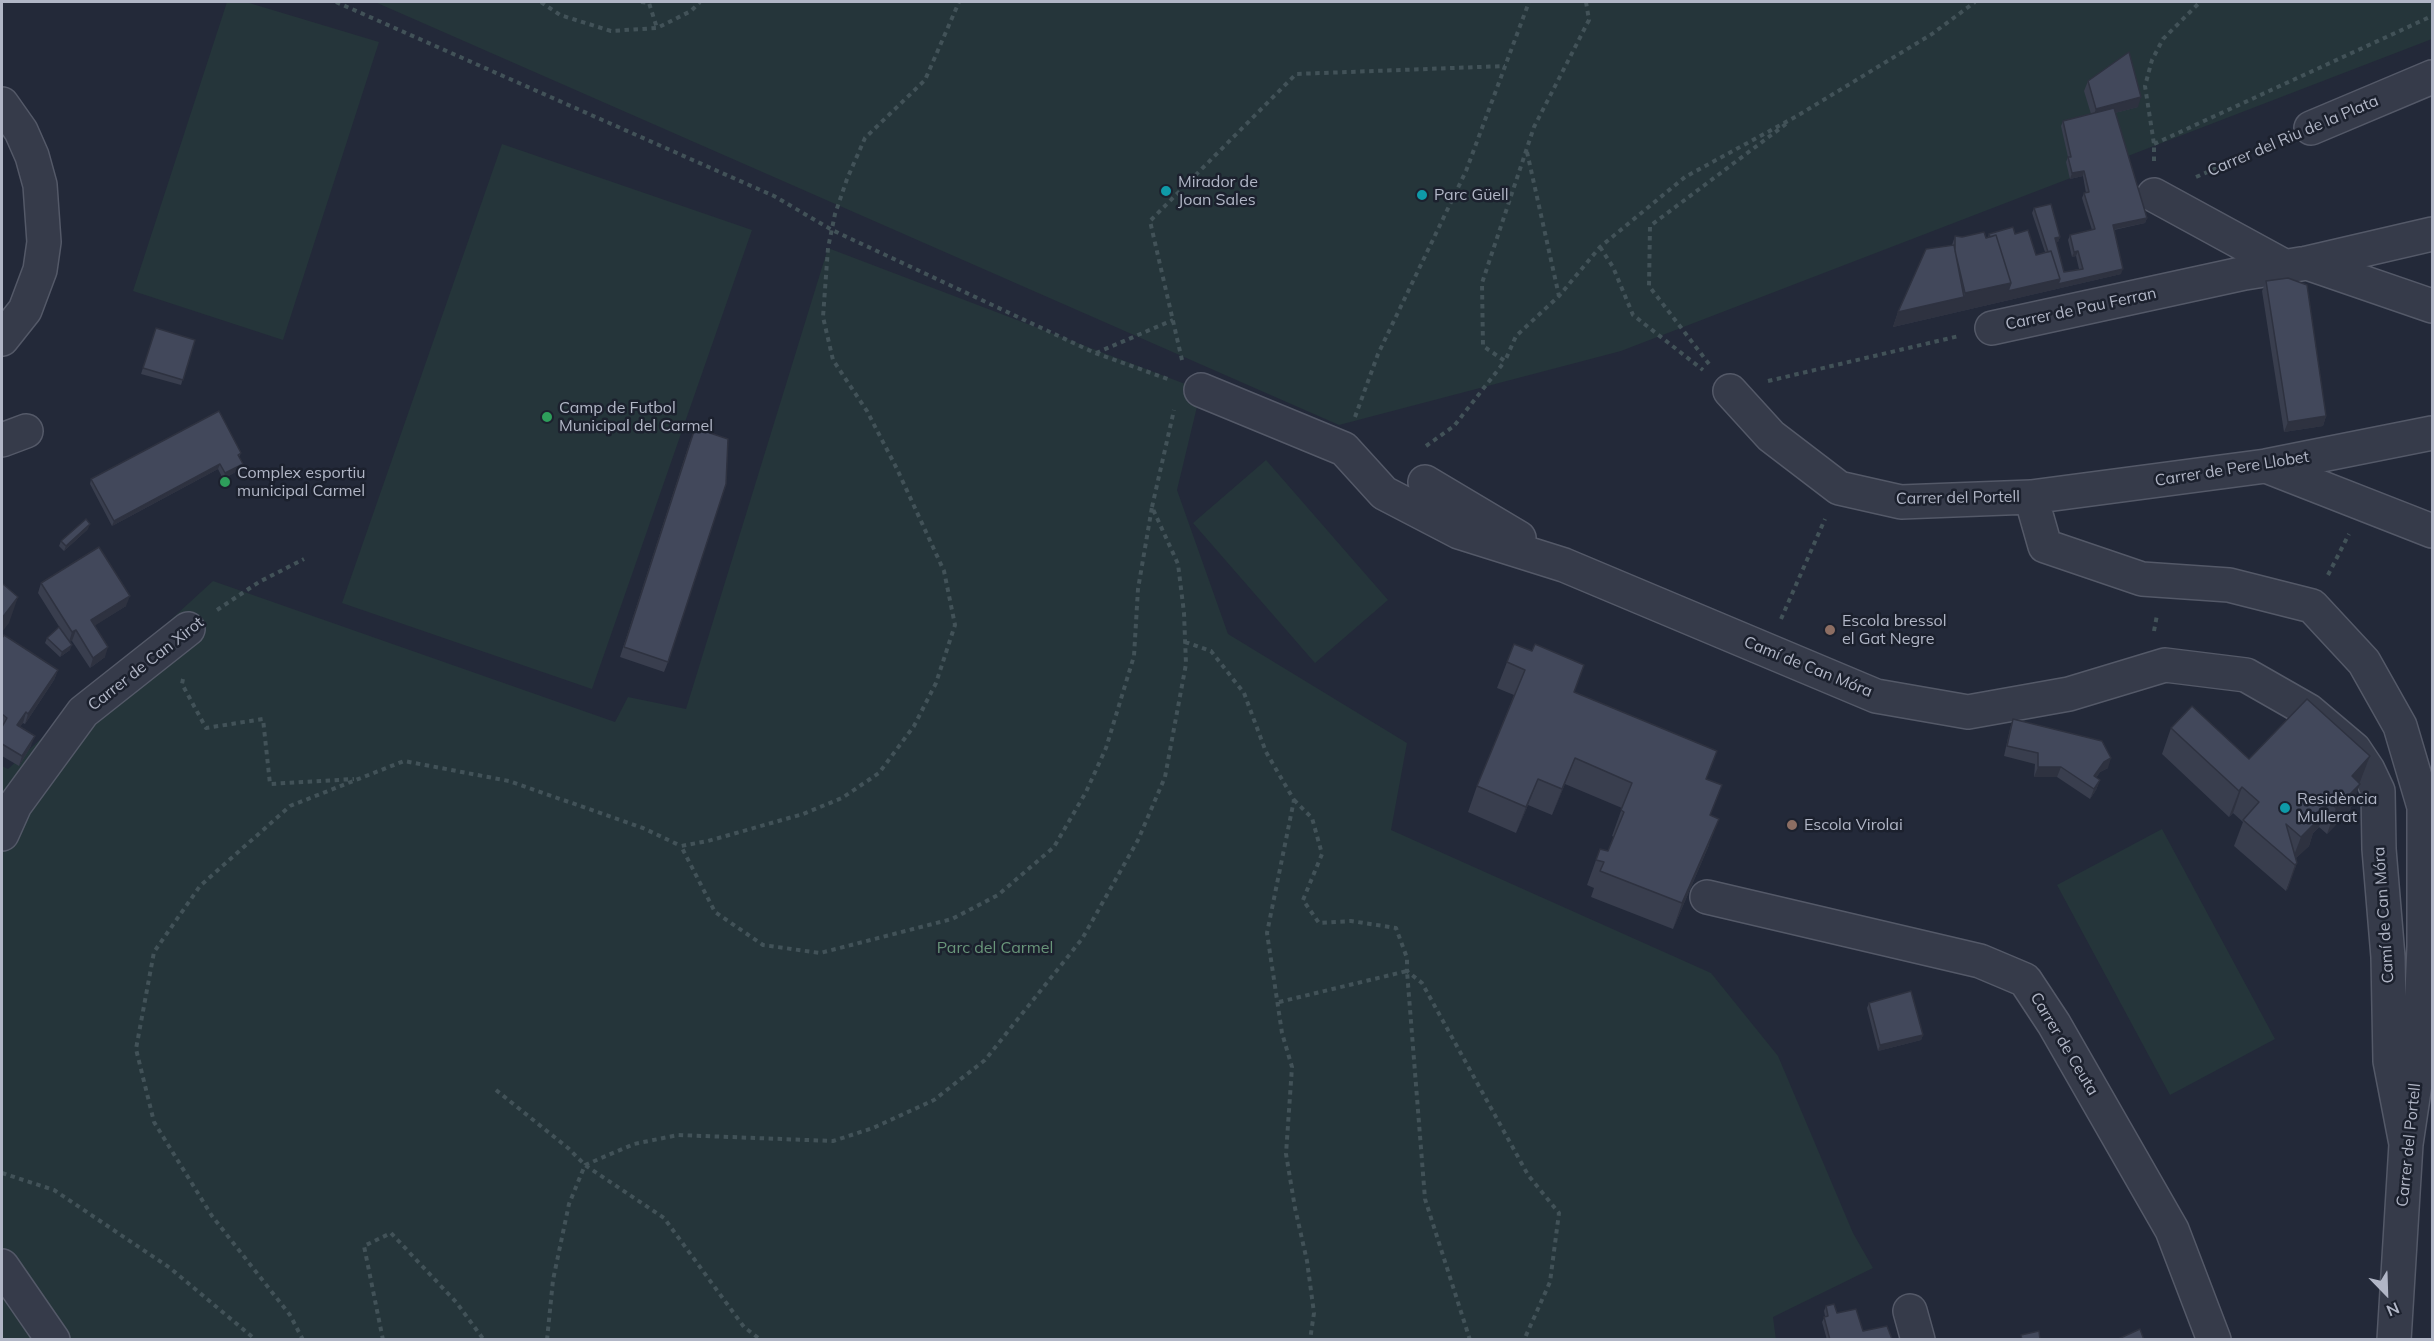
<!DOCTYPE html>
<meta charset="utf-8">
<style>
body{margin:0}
#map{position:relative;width:2434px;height:1341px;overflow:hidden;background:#232939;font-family:Mulish,sans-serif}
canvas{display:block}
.frame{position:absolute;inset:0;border:3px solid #b1b6c6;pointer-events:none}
.north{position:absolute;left:2356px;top:1263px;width:60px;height:60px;-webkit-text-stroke:4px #1c212e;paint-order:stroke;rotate:157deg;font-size:16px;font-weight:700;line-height:24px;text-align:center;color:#b1b6c6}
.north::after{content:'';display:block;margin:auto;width:21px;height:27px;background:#b1b6c6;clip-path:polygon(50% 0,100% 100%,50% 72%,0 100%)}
</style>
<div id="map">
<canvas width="2434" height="1341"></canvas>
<div class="frame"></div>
<div class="north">N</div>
</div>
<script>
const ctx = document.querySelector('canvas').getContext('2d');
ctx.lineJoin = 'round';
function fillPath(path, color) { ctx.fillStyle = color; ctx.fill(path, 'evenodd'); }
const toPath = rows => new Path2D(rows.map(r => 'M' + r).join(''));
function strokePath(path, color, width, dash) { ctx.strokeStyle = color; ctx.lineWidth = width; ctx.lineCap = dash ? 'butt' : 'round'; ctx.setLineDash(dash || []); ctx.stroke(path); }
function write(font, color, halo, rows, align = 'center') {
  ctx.font = font + ' Mulish,sans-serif'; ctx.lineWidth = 5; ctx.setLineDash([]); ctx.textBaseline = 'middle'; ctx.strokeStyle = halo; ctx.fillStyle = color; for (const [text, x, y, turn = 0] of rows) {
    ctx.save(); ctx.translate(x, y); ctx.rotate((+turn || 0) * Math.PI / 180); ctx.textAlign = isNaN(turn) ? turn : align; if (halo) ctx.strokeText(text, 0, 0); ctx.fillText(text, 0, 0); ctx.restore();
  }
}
const green = toPath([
 [227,2,246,2,379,42,283,340,133,291],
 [375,2,2432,2,2432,39,1621,351,1339,425],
 [502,144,752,230,592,689,342,603],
 [828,248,1201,390,1177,490,1228,634,1407,743,1391,830,1711,973,1778,1056,1853,1233,1873,1268,1773,1317,1776,1340,2,1339,2,766,8,769,213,581,615,722,628,697,686,709],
 [1266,460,1388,600,1315,663,1193,523],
 [2162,829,2275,1039,2170,1095,2057,885]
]);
const path = toPath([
 [336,2,774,196,832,230,1095,353,1168,379],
 [541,2,560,15,611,31,657,28,691,11,700,2],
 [641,2,649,3,657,28],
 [1586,2,1589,20,1534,127,1482,283,1483,346,1505,361,1516,336,1559,296,1600,247,1685,177,1797,116,1932,34,1975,2],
 [2154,144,2432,16],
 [1527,152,1559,296],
 [2154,161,2154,144,2145,86,2152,60,2163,39,2200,2],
 [2196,177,2280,141],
 [1600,247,1613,267,1633,315,1703,370],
 [1096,353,1173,320],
 [1182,360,1150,221,1296,74,1505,66],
 [1709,364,1649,286,1650,226,1786,124],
 [1768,381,1959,336],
 [1355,417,1378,354,1466,171,1529,2],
 [1426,446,1454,426,1505,361],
 [1152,507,1174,410],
 [2328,575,2349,534],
 [217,610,259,582,304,559],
 [1781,619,1825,519],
 [2154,631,2157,615],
 [1185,642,1211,651,1244,693,1266,752,1294,800,1267,933,1282,1033,1292,1067,1286,1154,1295,1208,1307,1261,1314,1313,1310,1340],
 [183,679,182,684,206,728,263,719,270,784,354,779],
 [1294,800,1312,818,1322,854,1303,900,1319,923,1351,921,1396,928,1407,958,1407,971,1422,983,1528,1175,1559,1213,1550,1282,1524,1340],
 [1279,1002,1407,971,1425,1199,1470,1340],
 [496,1090,568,1148,585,1165,664,1218,744,1327,761,1340],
 [2,1173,54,1190,170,1268,256,1340],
 [303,1340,290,1315,212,1216,154,1122,136,1049,154,952,200,886,290,806,404,761,509,781,643,828,681,846],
 [383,1340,364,1246,391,1233,456,1302,484,1340],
 [547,1340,553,1280,569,1204,585,1165,634,1144,678,1135,833,1141,873,1128,934,1100,985,1060,1082,939,1138,840,1165,777,1186,664,1184,613,1178,564,1152,507,1138,589,1134,656,1106,748,1086,792,1054,847,998,895,952,919,820,953,763,945,715,912,681,846,708,841,803,814,842,798,879,773,914,726,936,683,955,625,944,571,897,469,867,411,833,360,823,317,828,248,835,214,847,179,865,138,925,80,959,2]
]);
const minor = toPath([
 [2,104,21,131,32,156,40,185,44,242,40,270,25,310,2,339],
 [2311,128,2432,77],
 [2154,195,2284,266],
 [2307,263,2432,306],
 [1992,328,2245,273,2307,263,2432,234],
 [1201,390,1344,449,1384,493,1459,532,1564,565,1876,696,1968,712,2069,694,2165,665,2246,675,2309,711,2354,749,2368,770,2378,791,2379,849,2388,957,2390,1061,2406,1144],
 [1730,391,1771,436,1839,488,1901,502,2031,497,2266,466,2432,433],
 [2,440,26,431],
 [2266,466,2432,531],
 [1425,482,1519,538],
 [2031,497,2045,546,2142,579,2229,585,2312,606,2364,662,2400,726,2424,807,2424,947,2419,1057,2406,1144,2394,1340],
 [2,834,15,805,83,712,188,629],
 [1707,897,1980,961,2025,980,2054,1024,2172,1230,2214,1340],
 [2,1266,53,1340],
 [1910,1311,1918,1340]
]);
const wall = toPath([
 [2088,81,2138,107,2115,113,2147,218,2145,223,2114,230,2121,274,1893,327,1898,312,1952,245,1955,236,1986,238,1988,237,1989,234,2015,234,2036,255,2045,252,2032,213,2034,208,2060,237,2058,242,2056,242,2064,272,2079,269,2076,256,2072,257,2068,240,2070,235,2092,230,2082,198,2084,193,2086,193,2083,176,2070,179,2066,162,2068,157,2061,126,2063,121,2091,114,2084,91],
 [2266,281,2326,416,2323,426,2284,432,2262,291],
 [156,328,195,340,181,385,141,374],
 [691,438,668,662,664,672,620,657],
 [241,453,239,457,243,464,241,469,223,479,218,469,112,526,90,484,91,479],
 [88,529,64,551,59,546,61,541],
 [41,583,126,606,95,625,105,657,90,668,72,641,70,641,70,650,60,657,45,643,47,638,60,628,38,593],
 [2,638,58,670,54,680,25,724,23,723,20,726,31,746,19,766,2,756],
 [1514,644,1574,693,1706,779,1711,815,1709,845,1673,929,1591,897,1594,888,1587,885,1600,849,1608,851,1614,837,1612,836,1622,808,1565,784,1552,815,1528,805,1516,833,1468,812,1477,786,1514,695,1497,688],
 [2013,719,2108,768,2100,772,2096,778,2100,780,2096,790,2090,799,2057,777,2034,777,2035,764,2004,756,2010,729],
 [2171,728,2249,759,2370,756,2350,810,2327,834,2319,827,2313,833,2309,846,2296,858,2297,863,2286,891,2234,846,2243,822,2233,813,2229,817,2162,754],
 [1869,1003,1923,1035,1921,1040,1878,1051,1867,1008],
 [1826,1306,1863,1331,1892,1339,1827,1340,1822,1322,1825,1316,1824,1311]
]);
const shadedWall = toPath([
 [2141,97,2138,107,2092,119,2096,109],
 [2084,171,2083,176,2070,179,2072,173],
 [2147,218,2145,223,2111,230,2113,225],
 [2060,237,2058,242,2053,243,2055,238],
 [2078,251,2076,256,2072,257,2074,252],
 [2123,269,2121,274,1893,327,1898,312,1964,297,1965,293,2011,283,2060,279],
 [2326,416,2323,426,2284,432,2288,422],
 [220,464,218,469,112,526,114,521],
 [243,464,241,469,223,479,225,473],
 [90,524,88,529,64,551,66,546],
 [130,596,126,606,88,630,91,620],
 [18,597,9,623,2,632,2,618],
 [76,630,72,641,69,642,72,632],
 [72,645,70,650,60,657,62,652],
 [108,647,105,657,90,668,93,658],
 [58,670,54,680,25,724,28,714],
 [26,712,23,723,14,735,17,725],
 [35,736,31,746,19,766,22,756],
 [2370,756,2360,782,2343,800,2360,784,2350,810,2327,834,2336,808,2352,776],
 [1575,758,1565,784,1552,815,1562,789],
 [2111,758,2108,768,2100,772,2090,787,2094,776,2104,762],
 [2038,767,2061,767,2057,777,2034,777],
 [1538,779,1528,805,1516,833,1526,807],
 [2100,780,2096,790,2090,799,2094,789],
 [2242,787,2233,813,2229,817,2239,791],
 [2329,801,2319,827,2313,833,2309,846,2291,863,2301,837,2314,816],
 [1719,819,1709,845,1673,929,1682,903],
 [2297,863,2288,889,2286,891,2295,865],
 [1923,1035,1921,1040,1878,1051,1880,1045]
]);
const building = toPath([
 [2129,52,2141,97,2096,109,2088,81,2129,52],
 [2114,108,2147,218,2113,225,2123,269,2058,284,2060,279,2051,251,2048,252,2034,208,2051,204,2060,237,2055,238,2064,272,2083,269,2078,251,2074,252,2070,235,2095,229,2084,193,2089,192,2084,171,2072,173,2068,157,2071,157,2063,121,2114,108],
 [2013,227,2015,234,2028,230,2036,255,2051,251,2060,279,2008,291,2011,283,1996,235,1990,237,1989,234,2013,227],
 [1984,232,1986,238,1996,235,2011,283,1965,293,1955,251,1955,236,1962,237,1984,232],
 [1954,245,1964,297,1898,312,1926,249,1954,245],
 [2288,278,2307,285,2326,416,2288,422,2266,281,2288,278],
 [156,328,195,340,183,380,143,368,156,328],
 [219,411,241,453,238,455,243,464,225,473,220,464,114,521,91,479,219,411],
 [695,428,728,439,726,484,668,662,624,647,695,428],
 [86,519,90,524,66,546,61,541,86,519],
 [99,547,130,596,91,620,108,647,93,658,76,630,72,632,41,583,99,547],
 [3,584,18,597,2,618,2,586,3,584],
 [59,627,72,645,62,652,47,638,59,627],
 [4,635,58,670,28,714,26,712,17,725,35,736,22,756,2,744,2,727,7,718,2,714,2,638,4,635],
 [1514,644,1532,651,1535,644,1584,665,1574,692,1717,751,1706,779,1722,785,1710,815,1719,819,1682,903,1600,871,1604,862,1596,860,1600,849,1608,851,1624,812,1621,810,1632,783,1575,758,1562,789,1538,779,1526,807,1477,786,1525,670,1507,662,1514,644],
 [2307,699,2370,756,2352,776,2360,784,2336,808,2329,801,2314,816,2318,820,2301,837,2286,824,2297,863,2295,865,2243,820,2259,802,2242,787,2239,791,2171,728,2192,706,2249,759,2307,699],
 [2013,719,2102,741,2111,758,2104,762,2094,776,2100,780,2094,789,2061,767,2038,767,2038,753,2007,746,2013,719],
 [1911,991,1923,1035,1880,1045,1869,1003,1911,991],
 [1834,1304,1837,1313,1856,1309,1863,1331,1887,1326,1892,1339,1830,1340,1824,1317,1828,1316,1826,1306,1834,1304],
 [2140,1329,2144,1340,2116,1340,2140,1329],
 [2039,1331,2040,1340,2022,1340,2021,1335,2039,1331]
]);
const markers = [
 [1166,191,6,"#0f9aa8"],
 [1422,195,6,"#0f9aa8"],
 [547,417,6,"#2e9e5b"],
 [225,482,6,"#2e9e5b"],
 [1830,630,6,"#8d6e63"],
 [2285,808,6,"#0f9aa8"],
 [1792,825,6,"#8d6e63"]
];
const streetNames = [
 ["Carrer del Riu de la Plata",2293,136,-23],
 ["Carrer de Pau Ferran",2081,309,-12],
 ["Carrer de Pere Llobet",2232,469,-9],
 ["Carrer del Portell",1958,498,-1],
 ["Carrer de Can Xirot",146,664,-38],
 ["Camí de Can Móra",1808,667,22],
 ["Camí de Can Móra",2384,915,-94],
 ["Carrer de Ceuta",2064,1044,59],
 ["Carrer del Portell",2409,1145,-84]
];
const poiNames = [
 ["Mirador de",1178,182],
 ["Joan Sales",1178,200],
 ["Parc Güell",1434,195],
 ["Camp de Futbol",559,408],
 ["Municipal del Carmel",559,426],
 ["Complex esportiu",237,473],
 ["municipal Carmel",237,491],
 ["Escola bressol",1842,621],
 ["el Gat Negre",1842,639],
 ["Residència",2297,799],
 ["Mullerat",2297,817],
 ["Escola Virolai",1804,825]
];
const parkNames = [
 ["Parc del Carmel",995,948]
];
fillPath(green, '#25353a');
strokePath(minor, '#545968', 36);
strokePath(path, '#425258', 4, [4.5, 4.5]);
strokePath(minor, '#363b4a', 33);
fillPath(wall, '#393e4e');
fillPath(shadedWall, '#2e3240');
fillPath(building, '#42485b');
strokePath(building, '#2e3240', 1.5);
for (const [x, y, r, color] of markers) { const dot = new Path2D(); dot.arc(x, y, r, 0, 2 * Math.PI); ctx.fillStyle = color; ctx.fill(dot); strokePath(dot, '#1c212e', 2); }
write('16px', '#b1b6c6', '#1c212e', streetNames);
write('16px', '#b1b6c6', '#1c212e', poiNames, 'left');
write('16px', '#69967a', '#1c212e', parkNames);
</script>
